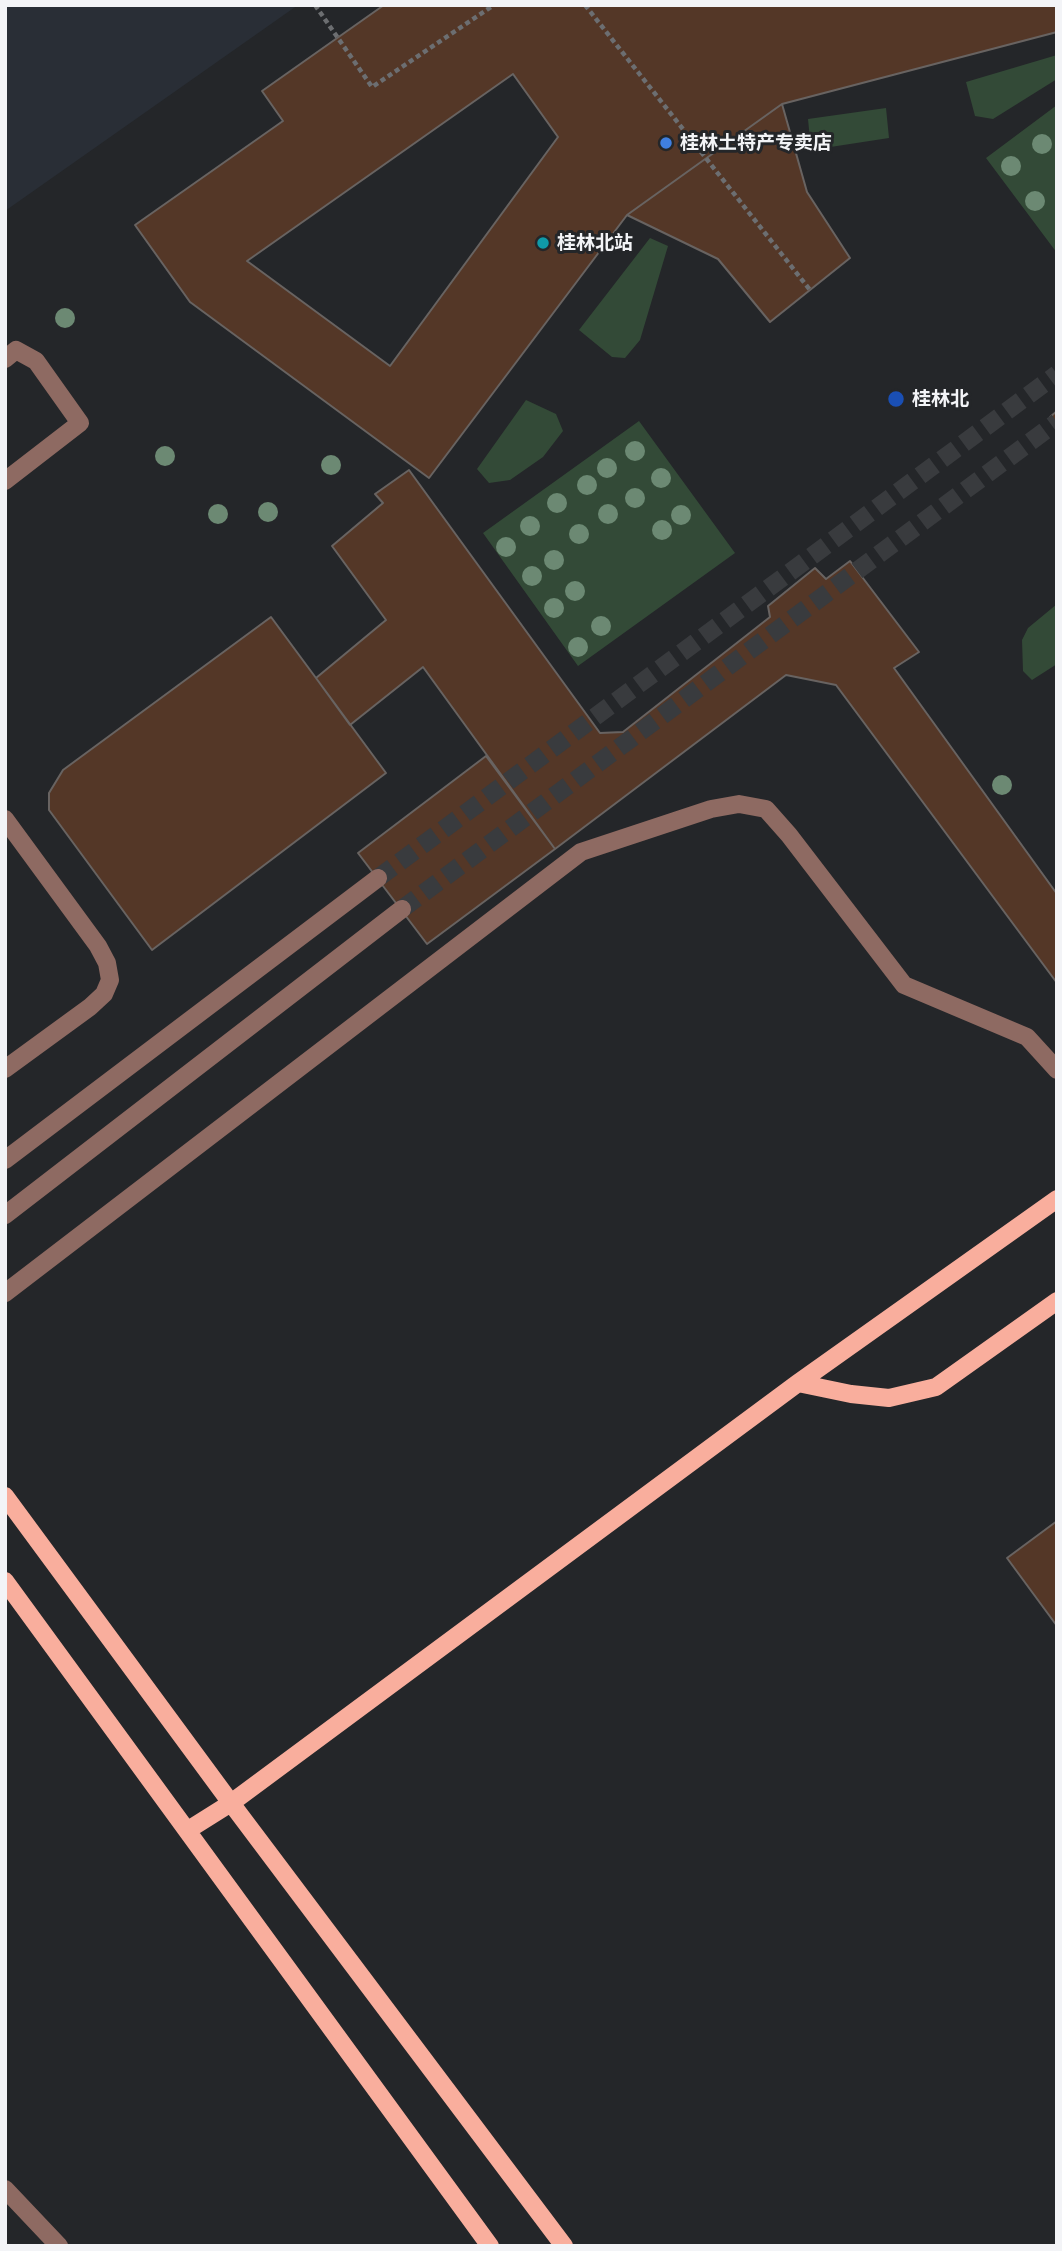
<!DOCTYPE html>
<meta charset="utf-8">
<style>
body{margin:0}
#map{position:relative;width:1062px;height:2251px;overflow:hidden;background:#242629;font-family:Mulish,sans-serif}
canvas{display:block}
.frame{position:absolute;inset:0;border:7px solid #f3f4f7;pointer-events:none}
</style>
<div id="map">
<canvas width="1062" height="2251"></canvas>
<div class="frame"></div>
</div>
<script>
const ctx = document.querySelector('canvas').getContext('2d');
ctx.lineJoin = 'round';
function fillPath(path, color) { ctx.fillStyle = color; ctx.fill(path, 'evenodd'); }
const toPath = rows => new Path2D(rows.map(r => 'M' + r).join(''));
function strokePath(path, color, width, dash) { ctx.strokeStyle = color; ctx.lineWidth = width; ctx.lineCap = dash ? 'butt' : 'round'; ctx.setLineDash(dash || []); ctx.stroke(path); }
function write(font, color, halo, rows, align = 'center') {
  ctx.font = font + ' Mulish,"Noto Sans SC",sans-serif'; ctx.lineWidth = 6; ctx.setLineDash([]); ctx.textBaseline = 'middle'; ctx.strokeStyle = halo; ctx.fillStyle = color; for (const [text, x, y, turn = 0] of rows) {
    ctx.save(); ctx.translate(x, y); ctx.rotate((+turn || 0) * Math.PI / 180); ctx.textAlign = isNaN(turn) ? turn : align; if (halo) ctx.strokeText(text, 0, 0); ctx.fillText(text, 0, 0); ctx.restore();
  }
}
const built = toPath([
 [5,5,298,5,5,211]
]);
const green = toPath([
 [1057,55,1057,79,993,119,975,116,966,82],
 [1057,105,1057,253,986,158],
 [886,108,889,138,811,150,808,119],
 [650,238,668,246,640,340,625,358,612,357,579,330],
 [526,400,556,414,563,431,543,457,510,480,489,483,477,469],
 [639,421,735,553,578,666,483,533],
 [1057,604,1057,664,1032,680,1023,671,1022,640,1028,628]
]);
const building = toPath([
 [384,5,1057,5,1057,32,782,104,627,215,429,478,190,302,135,225,283,121,262,91,384,5],
 [513,74,558,137,390,366,247,261,513,74],
 [782,104,807,192,850,258,770,322,718,259,627,215,782,104],
 [1057,411,1057,426,1050,417,1057,411],
 [409,470,600,733,623,732,770,617,768,606,815,568,826,579,850,561,919,652,894,668,1057,894,1057,983,836,685,786,675,555,849,423,667,350,725,316,678,386,620,332,546,383,503,375,494,409,470],
 [271,617,386,773,152,950,49,810,49,793,63,770,271,617],
 [486,756,555,849,427,944,358,853,486,756],
 [1057,1521,1057,1626,1007,1558,1057,1521]
]);
const minorTunnel = toPath([
 [378,878,1057,374],
 [402,909,1057,422]
]);
const path = toPath([
 [315,5,372,87,494,5],
 [585,5,810,290]
]);
const minor = toPath([
 [5,359,16,350,36,361,80,423,5,481],
 [5,819,98,946,107,963,110,980,104,994,90,1007,5,1069],
 [5,1160,378,878],
 [5,1215,402,909],
 [5,1293,581,852,711,809,739,804,766,809,789,835,904,985,1027,1037,1057,1070],
 [5,2189,59,2246]
]);
const major = toPath([
 [798,1383,851,1394,889,1398,936,1387,1057,1301],
 [5,1496,228,1799,564,2246],
 [5,1581,490,2246],
 [188,1830,231,1803,798,1383,1057,1199]
]);
const trees = [
 [1042,144],
 [1011,166],
 [1035,201],
 [65,318],
 [635,451],
 [165,456],
 [331,465],
 [607,468],
 [661,478],
 [587,485],
 [635,498],
 [557,503],
 [268,512],
 [218,514],
 [608,514],
 [681,515],
 [530,526],
 [662,530],
 [579,534],
 [506,547],
 [554,560],
 [532,576],
 [575,591],
 [554,608],
 [601,626],
 [578,647],
 [1002,785]
];
const markers = [
 [666,143,7,"#3f7fe0"],
 [543,243,7,"#0f9aa8"],
 [896,399,9,"#1a4fb4"]
];
const poiNames = [
 ["桂林土特产专卖店",680,143],
 ["桂林北站",557,243],
 ["桂林北",912,399]
];
fillPath(built, '#292e36');
fillPath(green, '#334a37');
fillPath(building, '#543727');
strokePath(building, '#686361', 2);
strokePath(minorTunnel, '#393b3e', 18, [18, 9]);
strokePath(path, '#6c6e71', 4.5, [5, 3.5]);
strokePath(minor, '#8e6a62', 18);
strokePath(major, '#f9ae9d', 18);
ctx.fillStyle = '#6c8973';
for (const [x, y] of trees) { ctx.beginPath(); ctx.arc(x, y, 10, 0, 2 * Math.PI); ctx.fill(); }
for (const [x, y, r, color] of markers) { const dot = new Path2D(); dot.arc(x, y, r, 0, 2 * Math.PI); ctx.fillStyle = color; ctx.fill(dot); strokePath(dot, '#242629', 2.5); }
write('bold 19px', '#f3f4f7', '#242629', poiNames, 'left');
</script>
